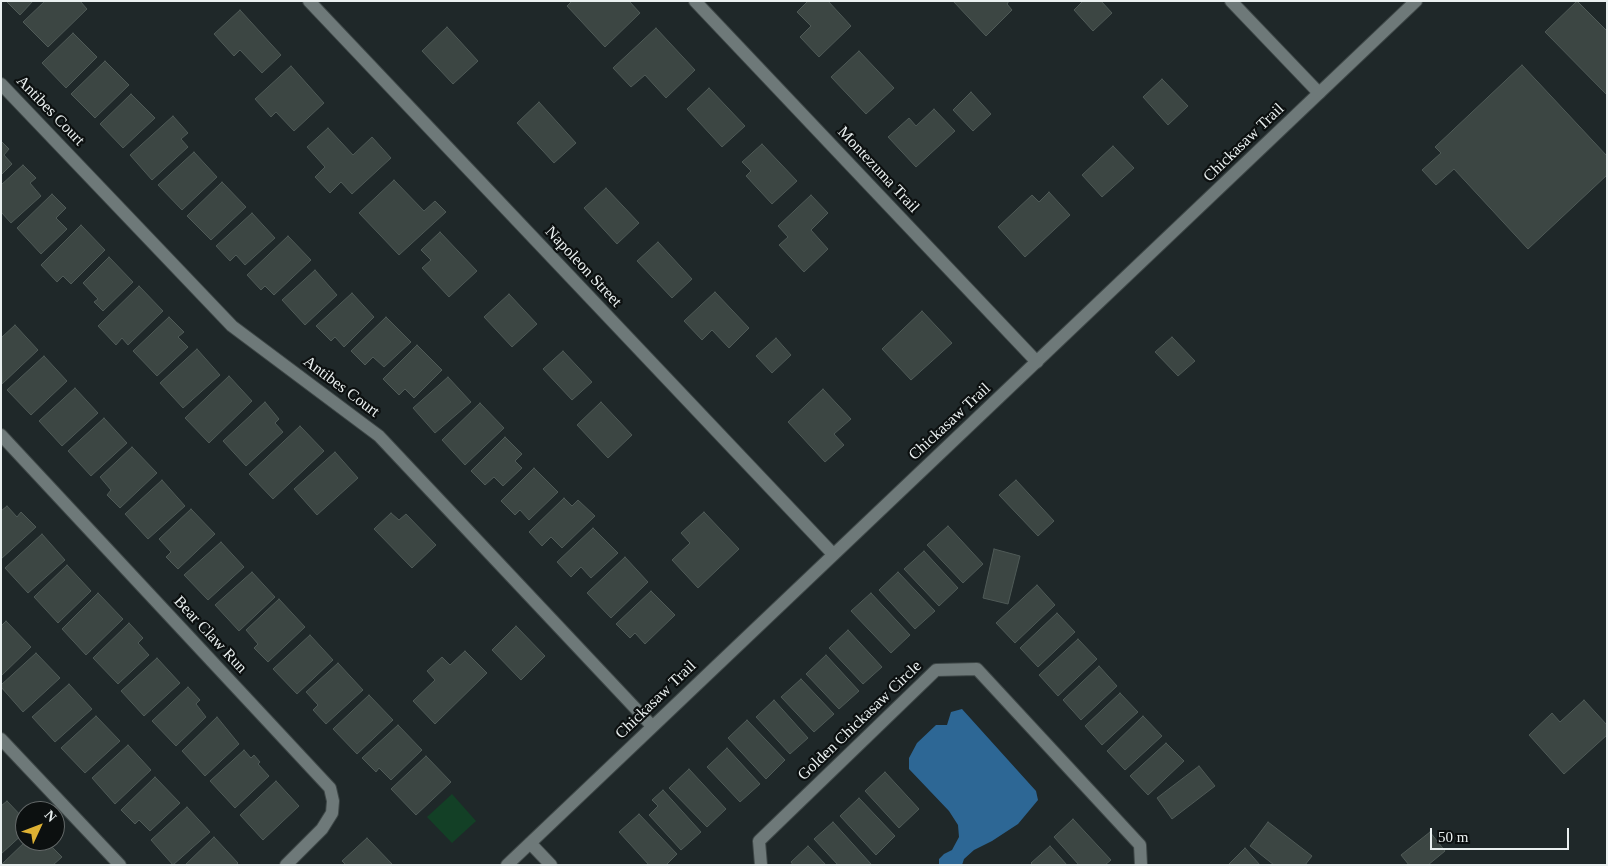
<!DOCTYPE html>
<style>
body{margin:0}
#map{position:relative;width:1608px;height:866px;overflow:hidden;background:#1f2829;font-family:Georgia,serif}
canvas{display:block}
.frame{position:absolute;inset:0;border:2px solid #eaf0f0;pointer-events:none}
.north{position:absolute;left:15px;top:801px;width:50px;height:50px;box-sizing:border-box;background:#0c1010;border:1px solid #656a6a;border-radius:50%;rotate:47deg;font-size:14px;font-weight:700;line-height:20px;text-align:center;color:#eaf0f0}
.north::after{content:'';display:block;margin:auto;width:18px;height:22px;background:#deb133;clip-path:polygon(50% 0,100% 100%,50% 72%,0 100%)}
.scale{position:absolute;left:1430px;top:828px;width:139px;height:22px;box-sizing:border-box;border:2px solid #eaf0f0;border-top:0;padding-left:6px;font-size:15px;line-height:18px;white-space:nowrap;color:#eaf0f0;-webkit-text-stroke:4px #0c1010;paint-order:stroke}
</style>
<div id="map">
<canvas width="1608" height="866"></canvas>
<div class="frame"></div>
<div class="north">N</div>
<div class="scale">50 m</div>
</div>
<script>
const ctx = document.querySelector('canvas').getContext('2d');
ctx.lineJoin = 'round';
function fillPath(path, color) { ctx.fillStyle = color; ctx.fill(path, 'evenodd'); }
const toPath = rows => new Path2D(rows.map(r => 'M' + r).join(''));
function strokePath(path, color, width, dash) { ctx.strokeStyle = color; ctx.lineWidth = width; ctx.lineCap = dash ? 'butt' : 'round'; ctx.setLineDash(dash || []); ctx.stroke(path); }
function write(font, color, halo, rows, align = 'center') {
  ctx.font = font + ' Georgia,serif'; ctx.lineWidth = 4.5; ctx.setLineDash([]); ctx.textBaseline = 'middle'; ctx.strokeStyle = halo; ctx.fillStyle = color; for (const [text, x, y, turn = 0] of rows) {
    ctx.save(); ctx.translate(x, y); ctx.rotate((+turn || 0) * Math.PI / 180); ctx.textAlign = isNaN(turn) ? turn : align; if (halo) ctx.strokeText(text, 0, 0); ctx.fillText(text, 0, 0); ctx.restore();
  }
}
const green = toPath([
 [452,794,476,821,452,843,427,817]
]);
const water = toPath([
 [962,709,1036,791,1038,800,1018,824,992,841,974,850,964,859,962,865,939,865,939,859,944,854,952,850,959,837,958,825,949,811,909,769,909,758,917,743,936,725,947,725,951,712]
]);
const building = toPath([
 [6,1,33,1,20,15,6,1],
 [45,1,80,1,87,9,48,47,23,22,45,1],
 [572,1,629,1,640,13,605,47,567,6,572,1],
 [808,1,828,1,851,26,819,57,800,37,811,26,797,12,808,1],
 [953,1,1009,1,1007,4,1012,10,986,36,953,1],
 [1083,1,1101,1,1112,13,1093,31,1074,10,1083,1],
 [1577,1,1607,31,1607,95,1545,32,1577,1],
 [240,10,281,55,262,73,240,50,234,56,214,34,240,10],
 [447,27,478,61,453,84,422,51,447,27],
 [656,28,695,70,666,98,645,75,631,87,613,68,656,28],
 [73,33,97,57,66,88,42,63,73,33],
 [859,51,894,88,866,114,831,77,859,51],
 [105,61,129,85,95,118,71,94,105,61],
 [1522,65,1607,156,1607,175,1528,249,1454,169,1436,185,1422,170,1441,153,1435,147,1522,65],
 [291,66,324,103,294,131,276,112,271,117,255,99,291,66],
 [1162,79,1188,106,1168,125,1143,97,1162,79],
 [709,88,745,126,722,147,687,109,709,88],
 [971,92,991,114,973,131,953,110,971,92],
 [131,94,155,118,123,148,100,124,131,94],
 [539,102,576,143,554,163,517,123,539,102],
 [934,109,955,131,916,167,888,137,909,118,916,126,934,109],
 [173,116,188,133,181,139,188,147,152,180,130,155,173,116],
 [328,128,353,155,372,137,391,158,352,194,341,182,330,193,315,177,325,167,307,147,328,128],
 [1,141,9,149,4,155,12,164,1,175,1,141],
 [762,144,797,181,772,204,746,176,751,171,742,162,762,144],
 [1113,146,1134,168,1102,197,1082,175,1113,146],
 [194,152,217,177,182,210,158,185,194,152],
 [23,165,36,178,30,183,41,196,11,223,1,212,1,185,23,165],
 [394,180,424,211,435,201,446,212,399,255,359,213,394,180],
 [222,182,246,207,211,240,187,216,222,182],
 [606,188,639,223,617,244,584,208,606,188],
 [1049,192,1070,215,1025,257,998,227,1032,195,1039,202,1049,192],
 [52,194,66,208,56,218,67,229,41,254,17,228,52,194],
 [811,195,828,213,811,230,828,249,804,272,779,245,788,237,778,226,811,195],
 [252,213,275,238,245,265,236,255,230,261,216,246,252,213],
 [81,225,105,250,71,284,63,276,57,282,41,265,81,225],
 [440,232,477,271,449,297,422,268,431,260,421,250,440,232],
 [288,236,311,260,274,295,265,286,261,290,247,275,288,236],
 [658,242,692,279,672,298,637,261,658,242],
 [109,257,133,282,103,311,94,302,98,299,83,283,109,257],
 [315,270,337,295,305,325,282,300,315,270],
 [139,286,163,311,128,345,122,338,116,345,98,326,139,286],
 [715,292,749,328,729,348,712,330,702,340,684,321,715,292],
 [352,293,374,317,344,347,335,337,331,341,316,326,352,293],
 [509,294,537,324,512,347,484,317,509,294],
 [922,311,952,343,911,380,882,349,922,311],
 [169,317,184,332,178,337,188,347,157,376,133,351,169,317],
 [386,317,411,342,384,367,373,357,365,365,351,351,386,317],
 [15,325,38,350,2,384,1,338,15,325],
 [1172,337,1195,361,1178,376,1155,352,1172,337],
 [776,338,791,355,772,373,756,356,776,338],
 [417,345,442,370,414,398,405,389,399,395,383,379,417,345],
 [197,349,220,375,183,408,160,383,197,349],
 [563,351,592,382,572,400,543,369,563,351],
 [44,356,67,381,31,415,7,390,44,356],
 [229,376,252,401,209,443,185,418,229,376],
 [448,377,471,402,435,433,413,408,448,377],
 [75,388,98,413,62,446,39,421,75,388],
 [823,389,851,419,834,434,844,445,825,462,788,422,823,389],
 [265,402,279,419,275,423,283,432,246,466,223,441,265,402],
 [601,402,632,435,608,458,577,425,601,402],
 [480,403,504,428,465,465,442,440,480,403],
 [104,418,127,443,91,476,68,451,104,418],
 [300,426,324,451,273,499,249,474,300,426],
 [505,437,522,454,515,461,522,468,503,486,494,477,485,485,471,471,505,437],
 [132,447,157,473,120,508,107,495,111,490,100,477,132,447],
 [335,452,358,478,317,515,294,489,335,452],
 [534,468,558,492,529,520,520,510,515,515,501,501,534,468],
 [162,480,185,506,148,539,125,514,162,480],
 [1016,480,1054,521,1038,536,999,495,1016,480],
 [564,498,572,506,578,500,595,516,562,548,551,537,542,546,529,532,564,498],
 [7,506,17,517,21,512,36,527,1,559,1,511,7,506],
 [191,509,215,534,178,569,166,557,171,552,159,539,191,509],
 [704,512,739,549,698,588,672,560,690,543,681,533,704,512],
 [391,513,399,520,406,514,436,545,412,568,374,529,391,513],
 [948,526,983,564,963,583,927,545,948,526],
 [593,528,618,553,591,578,581,567,571,577,557,562,593,528],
 [42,534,65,560,28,593,5,568,42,534],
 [221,542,244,567,208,600,184,575,221,542],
 [994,549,1020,556,1008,604,983,598,994,549],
 [924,551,958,588,939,606,904,569,924,551],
 [625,557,648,582,611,618,587,593,625,557],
 [67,565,91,591,58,623,34,597,67,565],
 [252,572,275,597,239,631,215,605,252,572],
 [898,572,935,611,915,629,879,590,898,572],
 [1037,585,1055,605,1015,643,996,623,1037,585],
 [651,591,675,615,645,644,635,633,630,638,616,624,651,591],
 [98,593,123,619,86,655,62,629,98,593],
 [871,593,910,635,891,653,851,611,871,593],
 [279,599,305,627,268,662,254,648,258,644,246,630,279,599],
 [1057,613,1075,632,1038,667,1020,648,1057,613],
 [6,621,31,647,1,676,1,626,6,621],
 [129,623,143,638,138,643,149,655,118,684,93,658,129,623],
 [516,626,545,656,521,680,492,650,516,626],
 [848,630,882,667,863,684,829,648,848,630],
 [310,635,333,660,297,694,273,669,310,635],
 [1078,639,1097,659,1058,696,1039,675,1078,639],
 [465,651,487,673,435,724,413,701,435,680,427,671,442,657,450,665,465,651],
 [36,653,60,678,23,712,1,687,1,685,36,653],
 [826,655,859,691,839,709,806,674,826,655],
 [157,658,180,683,144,716,121,691,157,658],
 [338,663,363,690,326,724,313,710,318,705,306,692,338,663],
 [1099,666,1117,686,1081,720,1063,700,1099,666],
 [801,679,834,714,814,732,781,697,801,679],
 [69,684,92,709,55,742,32,717,69,684],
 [188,687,200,700,196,704,206,717,176,746,152,721,188,687],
 [1120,693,1138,712,1102,745,1085,726,1120,693],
 [369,695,393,720,357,754,333,729,369,695],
 [774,700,808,738,790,754,756,717,774,700],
 [1584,700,1607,725,1607,735,1564,774,1529,735,1552,713,1560,722,1584,700],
 [96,716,120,741,85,773,61,748,96,716],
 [1143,716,1162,736,1125,770,1107,751,1143,716],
 [217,717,239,744,205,776,182,751,217,717],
 [747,720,785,760,766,779,728,738,747,720],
 [398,725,422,750,391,780,379,768,376,772,362,758,398,725],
 [1166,743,1184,761,1148,795,1130,776,1166,743],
 [128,745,151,770,115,804,92,778,128,745],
 [727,748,760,784,740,802,707,767,727,748],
 [244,750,251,758,254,755,260,762,258,764,269,776,235,808,210,781,244,750],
 [426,756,451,782,416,815,391,789,426,756],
 [1199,766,1215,786,1172,819,1157,798,1199,766],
 [689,769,726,809,707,827,669,788,689,769],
 [885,772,919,809,899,828,865,791,885,772],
 [155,777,180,803,150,831,139,820,135,824,121,810,155,777],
 [276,781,299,806,263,840,240,815,276,781],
 [663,790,701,832,681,850,649,815,658,806,652,800,663,790],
 [859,798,895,836,876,855,840,816,859,798],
 [7,801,25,820,25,832,1,854,1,806,7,801],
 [187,807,210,832,173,865,151,840,187,807],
 [639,814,677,854,666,865,649,865,619,832,639,814],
 [1073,819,1111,860,1105,865,1079,865,1054,837,1073,819],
 [833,822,871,864,870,865,838,865,814,839,833,822],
 [1268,822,1312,856,1305,865,1274,865,1250,846,1268,822],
 [1430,832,1445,851,1428,865,1409,865,1401,855,1430,832],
 [214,837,238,863,236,865,185,865,214,837],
 [367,838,393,865,346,865,342,861,367,838],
 [26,841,38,841,43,846,47,842,62,857,53,865,1,865,26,841],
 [808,846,826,865,793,865,791,862,808,846],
 [1050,846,1067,865,1033,865,1031,863,1050,846],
 [1245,848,1260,865,1228,865,1245,848]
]);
const street = toPath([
 [309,1,833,554],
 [695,1,1037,362],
 [1231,1,1319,93],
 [1,84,232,326,379,436,652,726],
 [1,435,330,788,333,801,332,813,322,829,286,865],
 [1,739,120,865],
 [761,865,759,841,936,670,977,669,1140,845,1141,865]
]);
const secondary = toPath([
 [530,843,551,865],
 [507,865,1416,1]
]);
const streetNames = [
 ["Antibes Court",50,111,46],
 ["Chickasaw Trail",1244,143,-44],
 ["Montezuma Trail",878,170,47],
 ["Napoleon Street",583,267,47],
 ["Antibes Court",341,387,37],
 ["Chickasaw Trail",950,422,-43],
 ["Bear Claw Run",210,635,47],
 ["Chickasaw Trail",656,700,-44],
 ["Golden Chickasaw Circle",860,721,-44]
];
fillPath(green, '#134026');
fillPath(water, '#2d6795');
fillPath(building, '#3c4643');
strokePath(building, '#4f5a57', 1);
strokePath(street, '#3e4747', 14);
strokePath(secondary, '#3e4747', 14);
strokePath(street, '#6e7979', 12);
strokePath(secondary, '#6e7979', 12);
write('16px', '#eaf0f0', '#0c1010', streetNames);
</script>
